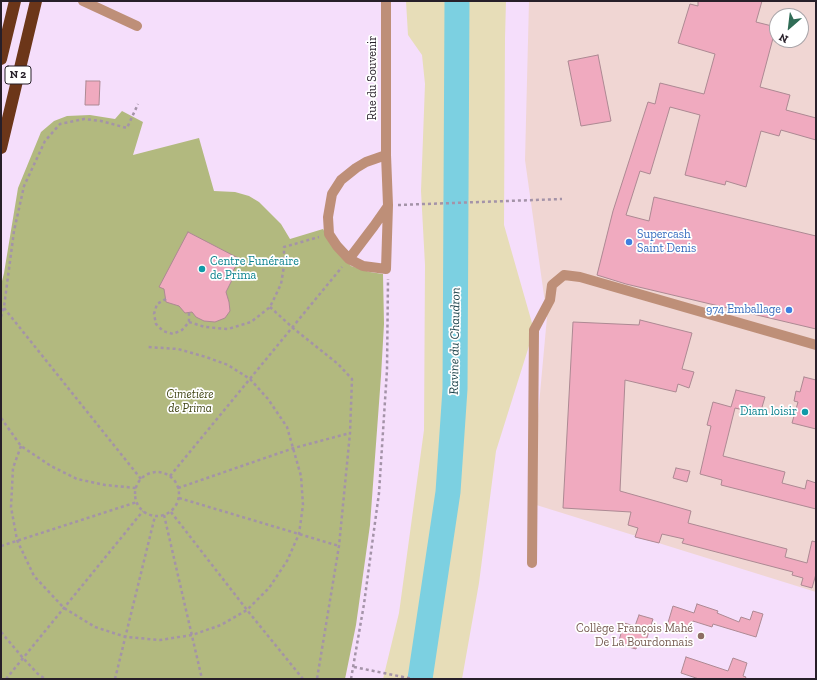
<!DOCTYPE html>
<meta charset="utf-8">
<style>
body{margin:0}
#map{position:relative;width:817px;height:680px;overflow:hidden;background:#f5defb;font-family:"Zilla Slab",serif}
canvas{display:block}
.frame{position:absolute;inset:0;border:2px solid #271f29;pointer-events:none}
.north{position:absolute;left:769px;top:8px;width:40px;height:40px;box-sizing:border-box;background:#fff;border:1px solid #a9a5a9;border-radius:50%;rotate:208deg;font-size:11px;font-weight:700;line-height:16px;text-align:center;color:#271f29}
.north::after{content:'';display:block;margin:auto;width:14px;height:18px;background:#306c56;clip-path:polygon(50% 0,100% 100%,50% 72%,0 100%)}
</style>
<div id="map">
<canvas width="817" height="680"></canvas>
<div class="frame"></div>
<div class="north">N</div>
</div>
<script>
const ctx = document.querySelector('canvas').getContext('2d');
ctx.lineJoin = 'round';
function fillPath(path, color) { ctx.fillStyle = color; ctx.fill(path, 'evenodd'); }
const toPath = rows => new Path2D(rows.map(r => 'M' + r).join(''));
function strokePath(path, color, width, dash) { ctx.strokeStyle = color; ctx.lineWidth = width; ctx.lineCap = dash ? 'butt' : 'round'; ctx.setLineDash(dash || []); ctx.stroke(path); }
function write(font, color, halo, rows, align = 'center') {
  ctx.font = font + ' "Zilla Slab",serif'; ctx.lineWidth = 3.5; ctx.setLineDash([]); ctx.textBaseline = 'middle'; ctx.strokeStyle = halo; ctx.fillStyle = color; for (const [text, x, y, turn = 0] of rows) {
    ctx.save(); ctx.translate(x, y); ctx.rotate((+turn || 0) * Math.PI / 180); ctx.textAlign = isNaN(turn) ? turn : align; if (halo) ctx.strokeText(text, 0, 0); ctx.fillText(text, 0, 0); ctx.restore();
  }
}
const industrial = toPath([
 [529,1,816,1,816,592,530,503,547,317,525,160],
 [777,16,801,16,801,40,777,40]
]);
const green = toPath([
 [122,111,143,122,133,155,199,138,214,191,235,192,249,196,259,202,281,224,290,239,323,229,332,245,351,266,370,272,383,274,384,324,381,376,370,525,356,625,345,679,1,679,1,285,4,273,18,188,41,132,54,121,67,116,90,115,115,119]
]);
const sand = toPath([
 [406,1,506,1,505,38,504,225,534,330,496,451,479,583,462,679,383,679,399,613,424,430,425,265,421,191,425,84,422,55,408,35]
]);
const river = toPath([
 [420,679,448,492,455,389,457,1]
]);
const building = toPath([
 [698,1,762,1,756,22,776,27,760,87,790,95,786,110,816,118,816,140,781,130,779,136,761,131,746,187,726,181,725,185,685,175,700,115,670,107,650,174,640,171,626,215,649,221,654,197,816,236,816,329,626,284,597,275,613,211,648,102,655,104,660,83,704,94,715,54,678,43,690,4,698,6,698,1],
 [598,55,611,121,581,126,568,61,598,55],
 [86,81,100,81,99,105,85,105,86,81],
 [188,232,240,259,229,278,232,280,226,292,229,302,230,311,225,318,215,322,204,321,196,317,192,312,185,313,179,306,166,302,164,289,159,287,188,232],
 [640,320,692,333,682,369,694,372,689,388,678,384,676,392,625,380,620,491,691,511,688,523,787,549,785,557,807,563,812,541,816,542,816,574,812,588,801,585,803,578,792,575,793,572,682,543,684,539,662,534,659,543,635,537,638,528,628,525,631,512,563,508,573,322,639,325,640,320],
 [804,377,816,380,816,429,792,423,798,402,794,401,796,391,800,392,804,377],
 [736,390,765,397,760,414,735,408,723,456,785,472,782,483,805,489,807,480,816,483,816,509,721,485,722,480,700,474,711,426,707,425,713,402,731,407,736,390],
 [676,468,690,471,687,482,673,478,676,468],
 [697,604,718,611,717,613,739,622,741,617,750,620,753,611,763,614,756,637,713,624,712,627,693,621,688,633,667,626,673,606,694,613,697,604],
 [639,615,653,619,644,647,637,645,636,649,618,644,624,623,635,626,639,615],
 [686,657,728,671,733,658,747,663,743,676,746,677,745,679,699,679,681,673,686,657]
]);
const path = toPath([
 [398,205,562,199],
 [166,299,157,304,154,314,156,324,163,331,173,334,182,330,189,322,189,312],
 [270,307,293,328,338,364,352,379,350,433,339,546,317,679],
 [4,308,141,479],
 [1,317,4,307,14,231,24,186,45,141,60,124,84,119,101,121,127,128,138,104],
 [189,322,205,327,228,329,251,322,270,307,281,284,284,266,284,247,319,237],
 [1,418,21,446,51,466,77,479,105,485,136,488],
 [21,446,13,468,11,507,17,540,34,576,64,608,95,627,126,637,160,640,192,635,221,625,247,610,269,588,287,561,299,534,303,505,301,476,287,427,268,399,250,379,228,365,206,357,178,349,148,347],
 '135 494a22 22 0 1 1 44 0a22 22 0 1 1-44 0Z',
 [170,476,342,267],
 [178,488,294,448,350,433],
 [179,498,339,546],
 [171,512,247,610,303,679],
 [164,515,202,679],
 [1,546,137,502],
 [1,632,23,658,38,674,45,679],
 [354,667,413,679],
 [6,679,143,511],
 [115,679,155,516],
 [351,679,364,604,379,493,387,370,388,279]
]);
const minor = toPath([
 [83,1,137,26],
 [386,1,386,155,388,205,386,269,363,266,349,259,337,246,329,234,328,217,332,194,341,180,356,168,366,162,386,155],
 [349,259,374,226,388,206],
 [532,563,534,330,550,300,552,285,564,275,580,277,816,345]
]);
const highway = toPath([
 [1,59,15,1],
 [1,148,36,1]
]);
const markers = [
 [629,242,4,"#3f7fe0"],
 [202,269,4,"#0f9aa8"],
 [789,310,4,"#3f7fe0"],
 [805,412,4,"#0f9aa8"],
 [701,636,4,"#8d6e63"]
];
const shields = [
 [18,75,26]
];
const shieldNames = [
 ["N 2",18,75]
];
const streetNames = [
 ["Rue du Souvenir",373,78,-90]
];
const shopNames = [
 ["Supercash",637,235],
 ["Saint Denis",637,249],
 ["974 Emballage",781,310,"right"]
];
const cultureNames = [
 ["Centre Funéraire",210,262],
 ["de Prima",210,276],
 ["Diam loisir",797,412,"right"]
];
const parkNames = [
 ["Cimetière",190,395],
 ["de Prima",190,409]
];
const educationNames = [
 ["Collège François Mahé",693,629],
 ["De La Bourdonnais",693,643]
];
const waterNames = [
 ["Ravine du Chaudron",455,341,-89]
];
fillPath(industrial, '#f0d6d3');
fillPath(green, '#b2b97f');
fillPath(sand, '#e7ddb8');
strokePath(river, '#7cd0e1', 25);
fillPath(building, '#f0aabf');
strokePath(building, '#ad8993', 1);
strokePath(path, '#a493a8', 2.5, [3, 3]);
strokePath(minor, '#be8f78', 10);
strokePath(highway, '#6c3619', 12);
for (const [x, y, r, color] of markers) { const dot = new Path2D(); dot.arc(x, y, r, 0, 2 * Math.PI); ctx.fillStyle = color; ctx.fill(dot); strokePath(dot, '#fff', 1.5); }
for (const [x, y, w] of shields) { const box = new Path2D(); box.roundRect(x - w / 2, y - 9, w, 18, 3); ctx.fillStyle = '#fff'; ctx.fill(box); strokePath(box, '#271f29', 1); }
write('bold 11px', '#271f29', null, shieldNames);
write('12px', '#271f29', '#fff', streetNames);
write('12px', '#366cbe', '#fff', shopNames, 'left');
write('12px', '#0d838f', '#fff', cultureNames, 'left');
write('italic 12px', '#3f4413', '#fff', parkNames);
write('12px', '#785e54', '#fff', educationNames, 'right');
write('italic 13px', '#183f47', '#fff', waterNames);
</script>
